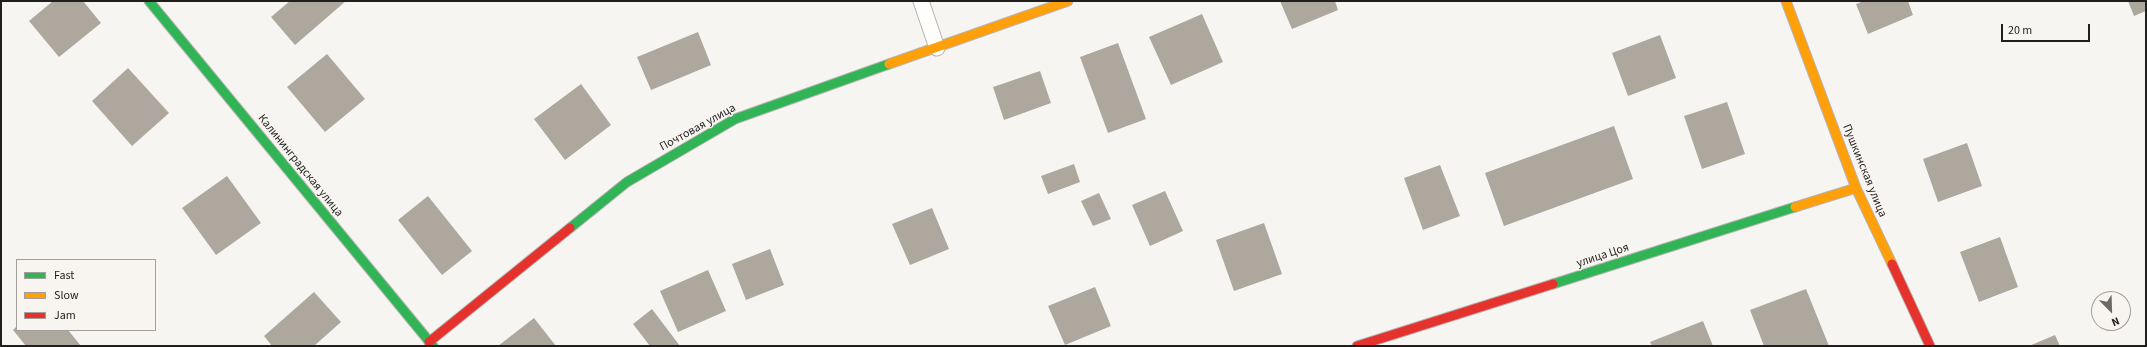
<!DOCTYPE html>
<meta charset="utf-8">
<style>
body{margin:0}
#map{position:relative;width:2147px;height:347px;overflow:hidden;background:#f7f5f2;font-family:"Source Sans 3",sans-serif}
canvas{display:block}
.frame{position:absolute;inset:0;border:2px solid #201f1e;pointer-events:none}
.legend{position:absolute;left:16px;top:259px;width:140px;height:72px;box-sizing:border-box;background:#f8f5f1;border:1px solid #a29f9d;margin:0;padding:5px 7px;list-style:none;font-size:12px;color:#201f1e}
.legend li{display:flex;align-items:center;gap:8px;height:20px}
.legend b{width:20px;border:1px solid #a29f9d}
.north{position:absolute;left:2091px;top:291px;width:40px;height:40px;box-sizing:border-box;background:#f8f5f1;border:1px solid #a29f9d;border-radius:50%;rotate:157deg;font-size:11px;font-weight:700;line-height:16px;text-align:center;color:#201f1e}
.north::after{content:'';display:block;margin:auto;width:14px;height:18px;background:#6b6a68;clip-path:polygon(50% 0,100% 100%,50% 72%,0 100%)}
.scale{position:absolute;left:2001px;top:24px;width:89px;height:18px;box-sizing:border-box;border:2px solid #201f1e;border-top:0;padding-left:5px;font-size:12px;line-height:14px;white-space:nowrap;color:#201f1e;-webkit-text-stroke:3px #f8f5f1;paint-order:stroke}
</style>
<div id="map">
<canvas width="2147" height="347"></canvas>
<div class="frame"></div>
<ul class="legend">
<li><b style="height:5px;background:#30b455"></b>Fast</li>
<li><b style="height:5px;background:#ff9f0a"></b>Slow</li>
<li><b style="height:5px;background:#e5322d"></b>Jam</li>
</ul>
<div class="north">N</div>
<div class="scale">20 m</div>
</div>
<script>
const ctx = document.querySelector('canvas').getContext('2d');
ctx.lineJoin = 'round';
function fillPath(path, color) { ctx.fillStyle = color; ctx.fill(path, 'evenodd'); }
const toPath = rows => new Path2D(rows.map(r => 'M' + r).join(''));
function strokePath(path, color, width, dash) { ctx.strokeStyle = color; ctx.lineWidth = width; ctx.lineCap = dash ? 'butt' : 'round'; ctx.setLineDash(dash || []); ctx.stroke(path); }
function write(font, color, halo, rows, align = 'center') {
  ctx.font = font + ' "Source Sans 3",sans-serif'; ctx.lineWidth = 3; ctx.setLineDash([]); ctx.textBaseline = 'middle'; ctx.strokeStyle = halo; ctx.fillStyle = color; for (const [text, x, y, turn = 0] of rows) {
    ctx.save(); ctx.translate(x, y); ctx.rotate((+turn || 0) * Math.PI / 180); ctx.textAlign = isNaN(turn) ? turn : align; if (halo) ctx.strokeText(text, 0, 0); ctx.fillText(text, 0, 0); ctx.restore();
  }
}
const building = toPath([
 [53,1,83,1,101,23,59,57,29,21],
 [290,1,346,1,295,45,271,17],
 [1280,1,1335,1,1338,10,1292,29],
 [1864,1,1908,1,1913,15,1868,34,1856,4],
 [2128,1,2146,1,2146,11,2134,16],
 [1202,14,1223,62,1171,85,1149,37],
 [698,32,711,65,651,90,637,57],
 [1660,35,1676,78,1628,96,1612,53],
 [1118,43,1146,119,1108,133,1080,57],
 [327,54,365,99,325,132,287,87],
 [128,68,169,113,132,146,92,101],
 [1040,71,1051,103,1004,120,993,87],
 [581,84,611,125,565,160,534,119],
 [1727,102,1745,154,1702,169,1684,116],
 [1614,126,1633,179,1504,226,1485,173],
 [1967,143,1982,186,1938,202,1923,159],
 [1074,164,1080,182,1048,194,1041,176],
 [1440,165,1460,216,1423,230,1404,178],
 [227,176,261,223,216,255,182,208],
 [1165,191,1183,231,1150,246,1132,205],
 [1099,193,1111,219,1093,226,1081,201],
 [428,196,472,251,442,275,398,220],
 [932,208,949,249,910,265,892,224],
 [1264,223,1282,274,1234,291,1216,240],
 [2000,237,2018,287,1979,302,1960,252],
 [770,249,784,285,746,300,732,264],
 [708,270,726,311,678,332,660,291],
 [1095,287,1111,326,1065,345,1048,306],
 [1806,289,1829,346,1764,346,1750,310],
 [314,292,341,322,314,346,272,346,264,336],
 [652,309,680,346,650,346,633,324],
 [534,318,556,346,498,346],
 [1703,321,1713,346,1652,346,1650,342],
 [17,326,17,330,68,330,81,346,26,346,13,330],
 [2055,335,2060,346,2029,346]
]);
const lane = toPath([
 [921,1,937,48]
]);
const fast = toPath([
 [149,1,433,346],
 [570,228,627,182,735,119,889,64],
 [1553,284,1795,207]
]);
const slow = toPath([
 [1786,1,1856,188,1892,264],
 [889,64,1068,1],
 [1795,207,1856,188]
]);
const jam = toPath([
 [1892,264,1930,346],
 [429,342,570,228],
 [1357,346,1553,284]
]);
const streetNames = [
 ["Почтовая улица",698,128,-29],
 ["Калининградская улица",300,166,51],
 ["Пушкинская улица",1864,171,68],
 ["улица Цоя",1603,256,-18]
];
fillPath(building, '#aea79e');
strokePath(lane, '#b6b4b2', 17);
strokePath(fast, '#b6b4b2', 11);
strokePath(slow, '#b6b4b2', 11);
strokePath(jam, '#b6b4b2', 11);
strokePath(lane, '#fefefd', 15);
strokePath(fast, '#30b455', 9);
strokePath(slow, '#ff9f0a', 9);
strokePath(jam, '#e5322d', 9);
write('12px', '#201f1e', '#f8f5f1', streetNames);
</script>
